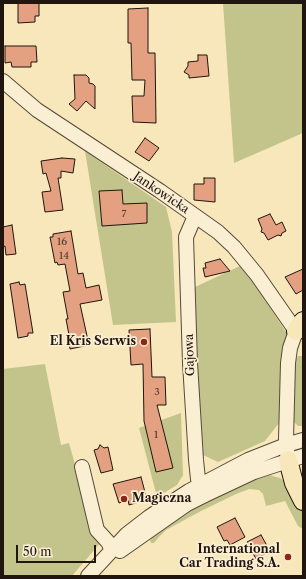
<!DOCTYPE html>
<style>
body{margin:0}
#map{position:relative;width:306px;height:579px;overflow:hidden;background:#f7e7bb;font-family:"Libre Caslon Text",serif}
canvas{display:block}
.frame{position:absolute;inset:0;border:4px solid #20150f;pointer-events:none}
.scale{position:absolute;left:16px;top:545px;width:80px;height:18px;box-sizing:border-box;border:2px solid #20150f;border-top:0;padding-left:5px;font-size:12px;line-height:14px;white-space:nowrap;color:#20150f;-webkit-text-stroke:3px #faefd3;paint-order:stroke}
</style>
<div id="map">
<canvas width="306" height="579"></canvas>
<div class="frame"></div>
<div class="scale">50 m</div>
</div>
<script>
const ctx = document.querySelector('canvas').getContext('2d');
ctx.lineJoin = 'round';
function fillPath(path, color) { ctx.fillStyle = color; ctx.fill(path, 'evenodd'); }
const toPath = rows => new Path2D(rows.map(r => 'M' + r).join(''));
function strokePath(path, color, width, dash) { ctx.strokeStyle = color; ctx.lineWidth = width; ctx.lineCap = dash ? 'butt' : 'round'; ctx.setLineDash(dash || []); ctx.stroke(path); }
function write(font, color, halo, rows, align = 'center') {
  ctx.font = font + ' "Libre Caslon Text",serif'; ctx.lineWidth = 3.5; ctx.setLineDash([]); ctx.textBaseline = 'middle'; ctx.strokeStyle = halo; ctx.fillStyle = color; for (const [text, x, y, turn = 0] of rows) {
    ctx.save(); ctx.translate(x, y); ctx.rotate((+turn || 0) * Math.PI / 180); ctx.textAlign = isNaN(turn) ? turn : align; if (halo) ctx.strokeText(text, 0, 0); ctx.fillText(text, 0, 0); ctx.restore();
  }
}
const green = toPath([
 [223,3,303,3,303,133,234,163],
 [85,151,166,207,172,232,176,322,113,325],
 [242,265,288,335,281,362,279,423,265,441,218,462,201,454,193,288],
 [298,356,303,356,303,426,298,426,294,422,295,361],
 [45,364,61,445,69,443,76,468,74,468,92,526,101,542,72,576,3,576,3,369],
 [181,413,183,475,177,485,157,497,139,428],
 [269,475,280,478,286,482,295,501,303,512,303,529,298,526,285,501,266,506,263,494,259,490,249,489,236,494,201,511,166,530,159,537,154,543,151,543,150,540,155,530,207,500,254,479]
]);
const building = toPath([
 [18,3,39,3,39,16,35,16,35,22,18,23,18,3],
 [148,8,148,53,155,53,156,123,133,122,132,96,144,96,145,80,132,80,131,43,128,43,128,9,148,8],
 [5,46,36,46,37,62,31,62,31,67,12,67,11,62,5,63,5,46],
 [198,55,207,55,209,76,189,78,189,75,184,72,188,66,188,62,198,61,198,55],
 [74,75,86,75,89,78,89,83,93,84,95,86,95,109,86,101,77,111,69,104,75,99,74,75],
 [145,138,159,148,149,161,135,152,145,138],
 [62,158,75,159,73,173,61,171,61,178,58,178,63,210,45,212,42,192,51,191,46,173,43,174,41,161,62,158],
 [204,178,215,178,215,202,194,200,194,184,204,184,204,178],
 [122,190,123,204,147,203,147,223,102,226,99,191,122,190],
 [270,214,276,225,282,222,286,231,282,233,281,236,278,235,268,240,264,233,261,232,262,229,258,219,270,214],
 [12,225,16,254,6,255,5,246,3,247,3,227,12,225],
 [71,231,78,274,83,273,86,288,99,285,102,300,80,304,89,345,70,349,68,336,69,335,66,319,68,319,63,292,70,291,65,264,58,265,57,262,55,263,50,237,53,237,53,234,71,231],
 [220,259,230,271,205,277,203,268,206,268,205,263,220,259],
 [303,269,303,290,296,294,285,277,303,269],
 [19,282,20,285,25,284,33,333,28,333,28,336,18,338,10,284,19,282],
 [150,329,152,377,165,377,166,405,157,405,173,468,156,472,144,421,143,364,131,365,129,330,150,329],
 [100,445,104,448,108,447,113,470,101,473,94,450,98,449,100,445],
 [141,477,146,496,142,497,142,501,129,505,128,500,119,503,113,484,141,477],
 [235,518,245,537,230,545,227,540,224,541,217,527,235,518],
 [261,535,270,551,256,559,247,542,261,535]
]);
const minor = toPath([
 [3,81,37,110,160,191,218,232,234,247,257,275,296,331,290,348,288,363,286,439,288,460],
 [195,216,186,237,190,363,196,460,198,479,205,495],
 [82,467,97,530,108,542,112,550],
 [120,551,187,504,205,495,254,472,303,456],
 [88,576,127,534,149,517,189,491,248,460,286,445,303,440]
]);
const major = toPath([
 [296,331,303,321],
 [288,460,294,483,303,501]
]);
const markers = [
 [144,342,4,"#8f2418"],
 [124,499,4,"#8f2418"],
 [288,557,4,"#8f2418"]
];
const numberNames = [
 ["7",124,214],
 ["16",62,242],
 ["14",64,256],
 ["3",157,392],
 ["1",156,435]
];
const streetNames = [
 ["Jankowicka",161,193,34],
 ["Gajowa",190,355,-92]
];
const poiNames = [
 ["El Kris Serwis",136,342],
 ["Magiczna",132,499,"left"],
 ["International",280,550],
 ["Car Trading S.A.",280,564]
];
fillPath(green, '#c3c48c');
fillPath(building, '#e4a181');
strokePath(building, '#20150f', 1);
strokePath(minor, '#564a3a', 16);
strokePath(major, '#20150f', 20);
strokePath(minor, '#faefd3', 14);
strokePath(major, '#f7e7bb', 18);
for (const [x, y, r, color] of markers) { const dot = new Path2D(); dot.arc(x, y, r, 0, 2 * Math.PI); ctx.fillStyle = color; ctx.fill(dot); strokePath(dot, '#faefd3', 1.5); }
write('10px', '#51382c', null, numberNames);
write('12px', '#20150f', '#faefd3', streetNames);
write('bold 12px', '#20150f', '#faefd3', poiNames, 'right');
</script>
